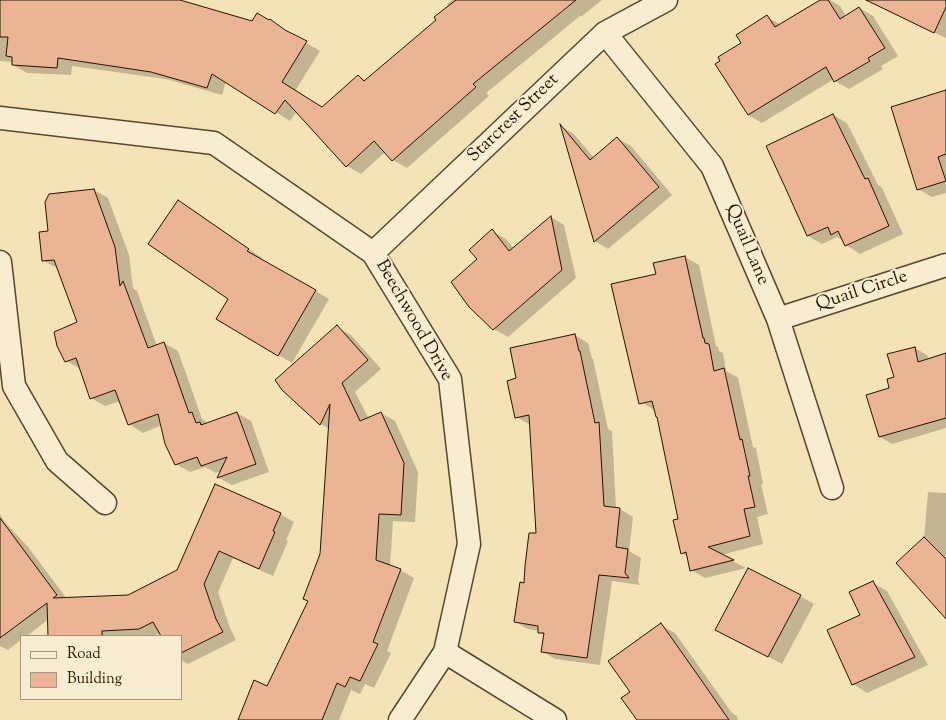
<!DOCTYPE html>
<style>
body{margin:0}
#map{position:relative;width:946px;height:720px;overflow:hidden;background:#f4e3b6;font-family:"Sorts Mill Goudy",serif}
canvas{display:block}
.legend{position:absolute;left:20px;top:635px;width:162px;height:65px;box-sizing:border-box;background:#f8edd0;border:1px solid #a3967d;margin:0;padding:6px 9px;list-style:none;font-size:15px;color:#241300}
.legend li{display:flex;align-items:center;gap:10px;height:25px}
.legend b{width:25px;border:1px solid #a3967d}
</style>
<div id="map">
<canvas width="946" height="720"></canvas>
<ul class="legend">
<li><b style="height:6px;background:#f8edd0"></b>Road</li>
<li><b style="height:14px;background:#ebb494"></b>Building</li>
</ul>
</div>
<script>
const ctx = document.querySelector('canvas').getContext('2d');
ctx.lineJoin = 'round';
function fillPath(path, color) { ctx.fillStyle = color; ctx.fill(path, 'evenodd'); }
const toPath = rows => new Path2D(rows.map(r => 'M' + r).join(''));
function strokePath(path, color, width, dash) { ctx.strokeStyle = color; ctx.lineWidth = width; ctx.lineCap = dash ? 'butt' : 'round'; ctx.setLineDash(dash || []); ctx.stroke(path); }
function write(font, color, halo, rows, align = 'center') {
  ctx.font = font + ' "Sorts Mill Goudy",serif'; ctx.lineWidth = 4; ctx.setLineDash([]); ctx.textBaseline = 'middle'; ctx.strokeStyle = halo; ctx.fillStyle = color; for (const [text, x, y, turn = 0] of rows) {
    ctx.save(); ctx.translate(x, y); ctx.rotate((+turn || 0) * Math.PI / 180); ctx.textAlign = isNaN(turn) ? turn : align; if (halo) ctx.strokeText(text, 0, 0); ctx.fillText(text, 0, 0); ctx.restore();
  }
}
const shadow = toPath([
 [0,0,175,0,253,23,270,22,271,21,296,37,320,51,295,91,323,108,359,76,366,81,437,20,449,7,447,4,452,0,602,0,582,16,580,16,486,93,489,96,407,168,393,160,385,152,361,174,347,166,297,111,290,121,226,81,222,95,166,79,72,66,71,75,27,73,13,65,13,62,0,61],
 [822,0,830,0,840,6,846,16,859,8,873,16,898,56,881,66,883,69,849,89,835,81,834,79,762,123,748,115,743,43,767,17,781,25],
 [872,0,946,0,946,38,884,9,870,1],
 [946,91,946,193,932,197,918,189],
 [833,115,847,123,878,185,882,188,903,234,860,254,846,245,844,241,837,237,822,244,808,236,787,186],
 [562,127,574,134,594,158,617,138,631,146,672,195,608,249,595,241],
 [94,190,108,198,129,255,133,288,137,291,157,346,164,343,178,351,202,419,206,422,207,424,237,413,251,421,269,472,232,485,219,478,222,471,216,473,205,467,190,472,176,464,162,425,143,433,129,424,120,401,105,406,91,398,81,369,66,361,79,323,58,268,43,261,49,232],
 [179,202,193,210,262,258,261,259,329,299,292,363,218,319,230,298],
 [551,217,564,225,576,278,508,337,494,329,492,231,506,239,514,249],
 [685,257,699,265,716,346,718,347,719,351,723,353,726,371,738,378,753,447,756,448,763,484,761,484,768,514,757,517,763,544,721,555,746,568,705,578,691,570,688,557,682,553,680,520,655,409,654,410,640,401,657,275],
 [337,327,351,335,381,369,355,392,369,419,381,413,395,421,418,472,415,522,393,521,390,567,400,570,414,578,387,651,391,653,374,688,365,684,360,694,351,690,339,720,239,720,268,687,310,601,322,554,329,429,321,424,283,389],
 [575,335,588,343,592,359,593,359,608,429,612,431,616,509,620,509,633,517,629,551,641,558,638,581,640,585,612,581,600,665,555,659,542,651,545,635,539,632,539,631,528,629,515,622,537,535,531,424,529,424,516,417,517,379],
 [915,348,927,355,929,360,946,355,946,428,892,444,880,437,891,389,895,378],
 [928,492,946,493,946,617,924,539],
 [0,514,4,521,28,547,67,599,129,596,280,514,294,522,286,540,288,541,273,576,233,558,218,592,230,628,236,640,188,664,181,660,181,636,162,636,160,633,153,636,50,636,49,619,27,636,21,636,21,640,8,650,0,646],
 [873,583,887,591,928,665,867,693,853,684,862,616],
 [800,596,814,604,782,664,731,637],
 [661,625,675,633,732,713,737,716,738,720,639,720,631,692]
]);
const building = toPath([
 [0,0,180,0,252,21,257,13,269,20,270,19,285,30,307,41,282,82,322,107,358,75,364,81,436,20,434,17,456,0,576,0,473,84,476,87,392,161,374,141,346,167,285,100,275,114,212,74,207,88,151,72,58,58,57,68,12,65,12,57,6,56,8,37,0,37,0,0],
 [820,0,828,0,840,19,859,7,885,48,868,58,870,61,834,82,826,67,748,115,715,64,720,61,718,57,741,43,736,35,767,15,775,27,820,0],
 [866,0,946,0,946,7,934,33,866,0],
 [946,90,946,154,938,157,946,181,917,190,891,107,946,90],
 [833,114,865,179,868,178,889,226,845,246,838,231,831,235,828,227,807,236,785,187,766,146,833,114],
 [560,124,590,160,617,137,659,187,594,242,560,124],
 [94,189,115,247,120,286,123,281,148,348,164,342,189,413,192,412,196,423,200,422,201,425,237,412,256,464,217,478,227,457,201,466,197,457,175,465,165,444,158,414,128,425,115,390,90,399,76,358,65,362,57,346,54,332,77,322,54,260,42,261,39,232,48,231,45,202,49,194,94,189],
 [178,200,249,249,247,251,316,290,278,356,216,319,228,299,148,244,178,200],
 [551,216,562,270,493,330,469,307,451,282,477,259,469,250,492,229,509,251,551,216],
 [685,256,703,338,704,338,705,343,709,344,714,371,724,368,740,440,742,439,750,476,748,476,755,507,744,509,750,536,708,547,734,560,690,571,686,552,681,554,673,520,678,519,657,417,656,417,652,401,639,404,611,284,656,274,653,263,685,256],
 [337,325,368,360,342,383,360,421,381,412,404,463,401,515,379,514,376,560,401,569,373,642,378,644,360,681,350,677,345,687,337,683,322,720,238,720,254,680,267,686,308,601,303,599,320,554,330,404,320,425,282,390,275,380,337,325],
 [575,334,579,351,580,351,595,423,599,422,604,506,620,508,616,547,628,549,625,573,629,578,599,575,587,658,541,652,544,633,538,633,538,626,514,622,520,582,524,583,525,566,529,533,536,533,529,415,515,418,507,381,516,378,510,348,575,334],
 [915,347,918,362,946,353,946,418,879,437,866,395,889,388,887,379,894,377,887,354,915,347],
 [215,484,281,513,273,531,275,532,259,569,219,551,204,584,216,619,223,632,181,653,181,636,161,636,153,622,139,629,102,631,102,636,48,636,47,603,0,638,0,518,57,595,53,598,128,595,177,570,215,484],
 [924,537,946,559,946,619,896,563,924,537],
 [748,568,801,595,768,657,715,630,748,568],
 [873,581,915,657,852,685,827,630,860,615,849,592,873,581],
 [661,623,704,684,729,720,637,720,621,698,630,692,608,661,661,623]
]);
const street = toPath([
 [605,33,712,166,778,319,832,488],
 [0,118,214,143,373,253,450,379,469,544,445,652,400,720],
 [373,253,605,33,666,0],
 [0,262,14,386,57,461,105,503],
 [778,319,946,265],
 [445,652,555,720]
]);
const streetNames = [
 ["Starcrest Street",514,119,-44],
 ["Quail Lane",746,245,67],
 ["Quail Circle",862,292,-18],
 ["Beechwood Drive",413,321,60]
];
fillPath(shadow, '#0003');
fillPath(building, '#ebb494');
strokePath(building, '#241300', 1);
strokePath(street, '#58472e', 25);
strokePath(street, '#f8edd0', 22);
write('18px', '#241300', '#f8edd0', streetNames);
</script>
